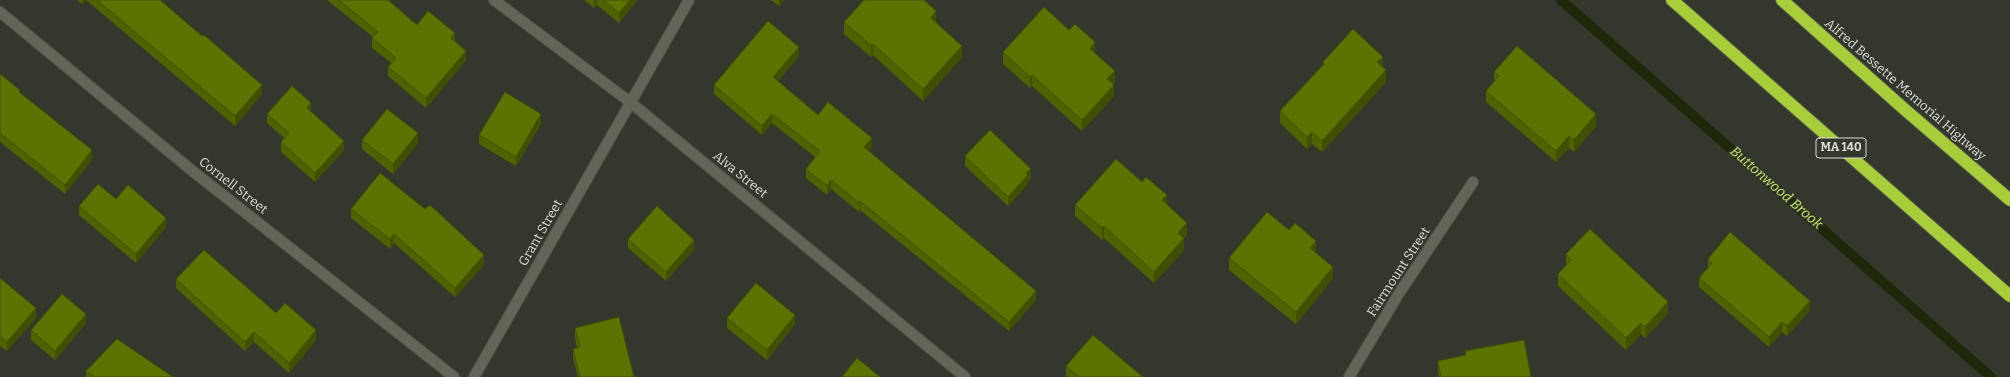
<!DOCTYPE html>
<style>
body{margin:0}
canvas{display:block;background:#34372c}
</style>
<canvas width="2010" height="377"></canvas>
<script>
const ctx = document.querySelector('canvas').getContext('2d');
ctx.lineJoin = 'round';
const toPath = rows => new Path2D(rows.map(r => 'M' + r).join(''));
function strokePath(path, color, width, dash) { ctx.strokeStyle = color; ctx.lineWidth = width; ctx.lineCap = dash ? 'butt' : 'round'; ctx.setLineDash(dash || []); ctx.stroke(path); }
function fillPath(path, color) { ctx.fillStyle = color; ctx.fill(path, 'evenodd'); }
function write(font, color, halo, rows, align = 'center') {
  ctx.font = font + ' Bitter,serif'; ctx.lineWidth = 3; ctx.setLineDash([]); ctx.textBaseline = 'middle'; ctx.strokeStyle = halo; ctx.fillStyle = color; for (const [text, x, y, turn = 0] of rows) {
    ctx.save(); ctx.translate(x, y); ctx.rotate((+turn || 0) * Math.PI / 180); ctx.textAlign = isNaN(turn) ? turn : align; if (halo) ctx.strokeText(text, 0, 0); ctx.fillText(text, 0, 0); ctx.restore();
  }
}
const stream = toPath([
 [1561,0,1991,377]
]);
const minor = toPath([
 [494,0,630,102,965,377],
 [0,12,195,173,454,377],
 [474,377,689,0],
 [1349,377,1398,295,1473,182]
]);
const highway = toPath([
 [1672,0,2010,296],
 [1782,0,1903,108,2010,200]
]);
const wall = toPath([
 [77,0,160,0,262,94,235,126,86,0,82,4],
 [327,0,388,0,417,25,455,42,466,60,426,108,388,76,388,67,391,63,372,48,372,38,373,37],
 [584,0,637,0,619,23,597,5,594,8],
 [771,0,784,0,779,6],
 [844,22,936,22,962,57,923,101,873,55,871,57,844,34],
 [1003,52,1095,53,1115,82,1113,84,1114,96,1082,131,1032,86,1030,88,1003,64],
 [799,56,778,81,818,115,872,147,868,151,1036,300,1009,331,860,210,859,212,831,189,827,195,806,178,806,169,815,157,772,123,762,135,714,94,714,85],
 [1323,62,1383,67,1386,82,1322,152,1312,144,1307,149,1280,123,1280,111,1323,65],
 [1494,72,1596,126,1574,152,1569,148,1556,162,1486,102,1486,91,1494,81],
 [0,74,20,93,92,160,65,194,0,142],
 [311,112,344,150,315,182,281,152,281,142,284,138,267,123,267,114],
 [541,124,516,166,479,144,479,135],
 [362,140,418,143,393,174,362,149],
 [965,156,1031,178,1028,181,1028,184,1008,206,965,166],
 [116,199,166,227,136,263,79,215,79,206],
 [1167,204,1187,235,1184,238,1184,250,1154,283,1104,238,1102,240,1075,216,1075,205],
 [351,209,484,265,455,297,394,243,390,249,351,218],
 [1289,230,1316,252,1333,278,1296,324,1229,270,1229,258],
 [628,239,694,249,666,281,628,248],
 [1566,254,1668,313,1645,338,1641,334,1626,350,1558,286,1558,274,1566,265],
 [1708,259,1810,310,1787,336,1782,332,1769,347,1699,287,1699,278,1708,268],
 [0,278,36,318,7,351,0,346],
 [176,279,276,313,316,340,289,373,254,342,245,351,176,288],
 [727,318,795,324,767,360,727,328],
 [86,323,55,360,31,340,31,330],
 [575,328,634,377,578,377,573,358,573,349,577,348,575,338],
 [1465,351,1531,377,1439,377,1438,372,1438,361,1465,355],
 [1066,366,1143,377,1068,377,1066,376],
 [86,371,173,377,86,377]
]);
const shadedWall = toPath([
 [82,0,86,0,82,4],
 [594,0,597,0,597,5,594,8],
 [630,0,637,0,619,23,619,13],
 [779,0,784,0,779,6],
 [936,11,936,23,931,18],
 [455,33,455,43,451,38],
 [1095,42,1095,54,1090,49],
 [873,44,873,55,871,57,871,45],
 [962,46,962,57,923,101,923,89],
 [799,47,799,56,773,86,773,77],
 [466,51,466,60,426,108,426,98],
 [1383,57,1383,69,1377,62],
 [1386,70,1386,82,1322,152,1322,141],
 [1115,71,1115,82,1107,91,1107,79],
 [1032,75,1032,86,1030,88,1030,77],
 [262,85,262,94,235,126,235,116],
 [1114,85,1114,96,1082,131,1082,120],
 [311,103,311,113,307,108],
 [541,114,541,124,516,166,516,157],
 [772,114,772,123,762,135,762,126],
 [1596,114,1596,126,1574,152,1574,140],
 [1312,132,1312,144,1307,149,1307,137],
 [418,133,418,143,393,174,393,164],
 [1569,136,1569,148,1556,162,1556,151],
 [872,138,872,147,864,157,864,147],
 [344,141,344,150,315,182,315,173],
 [92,150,92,160,65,194,65,185],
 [1031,169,1031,178,1028,181,1028,184,1008,206,1008,197,1026,173],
 [831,180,831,189,827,195,827,186],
 [1167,195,1167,207,1162,200],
 [860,201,860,210,859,212,859,203],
 [166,218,166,227,136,263,136,254],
 [1187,223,1187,235,1179,244,1184,238,1184,250,1154,283,1154,272,1178,233],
 [1104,226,1104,238,1102,240,1102,228],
 [394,234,394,243,390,249,390,239],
 [694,240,694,249,666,281,666,272],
 [1316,241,1316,252,1310,248],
 [484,255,484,265,455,297,455,288],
 [1333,267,1333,278,1296,324,1296,312],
 [1036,291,1036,300,1009,331,1009,322],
 [1810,301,1810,310,1787,336,1787,326],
 [1668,302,1668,313,1645,338,1645,327],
 [36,308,36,318,7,351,7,342],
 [86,314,86,323,55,360,55,351],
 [795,315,795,324,767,360,767,350],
 [1782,322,1782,332,1769,347,1769,337],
 [1641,323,1641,334,1626,350,1626,338],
 [316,330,316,340,289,373,289,363],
 [254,332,254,342,245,351,245,342]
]);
const building = toPath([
 [97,0,160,0,202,36,204,35,262,85,235,116,97,0],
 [339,0,388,0,417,25,428,11,455,33,451,38,466,51,426,98,388,67,396,58,372,38,378,32,339,0],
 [603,0,630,0,619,13,603,0],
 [864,0,924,0,936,11,931,18,962,46,923,89,873,44,871,45,844,22,864,0],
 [1044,7,1069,30,1075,24,1095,42,1090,49,1115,71,1107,79,1114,85,1082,120,1032,75,1030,77,1003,52,1044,7],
 [768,21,799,47,773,77,818,115,828,102,872,138,864,147,1036,291,1009,322,860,201,859,203,831,180,827,186,806,169,820,151,772,114,762,126,714,85,768,21],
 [1353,29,1383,57,1377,62,1386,70,1322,141,1312,132,1307,137,1280,111,1324,64,1323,62,1353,29],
 [1517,46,1596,114,1574,140,1569,136,1556,151,1486,91,1499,76,1494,72,1517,46],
 [0,74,20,90,19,92,92,150,65,185,0,133,0,74],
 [292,86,311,103,307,108,344,141,315,173,281,142,289,133,267,114,292,86],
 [505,92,541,114,516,157,479,135,505,92],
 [387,109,418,133,393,164,362,140,387,109],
 [990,130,1031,169,1026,173,1028,175,1008,197,965,156,990,130],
 [1116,159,1142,182,1146,177,1167,195,1162,200,1187,223,1178,233,1184,238,1154,272,1104,226,1102,228,1075,205,1116,159],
 [380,173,425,209,430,205,484,255,455,288,394,234,390,239,351,209,380,173],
 [98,184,116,199,128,185,166,218,136,254,79,206,98,184],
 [657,206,694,240,666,272,628,239,657,206],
 [1267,212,1289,230,1295,223,1316,241,1310,248,1333,267,1296,312,1229,258,1267,212],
 [1590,229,1668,302,1645,327,1641,323,1626,338,1558,274,1571,260,1566,254,1590,229],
 [1730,232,1810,301,1787,326,1782,322,1769,337,1699,278,1712,263,1708,259,1730,232],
 [204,250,276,313,285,303,316,330,289,363,254,332,245,342,176,279,204,250],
 [0,278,36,308,7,342,0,336,0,278],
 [756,283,795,315,767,350,727,318,756,283],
 [62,294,86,314,55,351,31,330,62,294],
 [619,317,634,377,580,377,573,349,580,347,575,328,619,317],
 [1093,335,1143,377,1079,377,1066,366,1093,335],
 [117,339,173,377,95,377,86,371,117,339],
 [1524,340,1531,377,1441,377,1438,361,1466,355,1465,351,1524,340],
 [857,358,880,377,842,377,857,358]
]);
const shields = [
 [1841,148,50]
];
const shieldNames = [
 ["MA 140",1841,148]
];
const streetNames = [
 ["Alfred Bessette Memorial Highway",1905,90,41],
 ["Alva Street",740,175,39],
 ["Cornell Street",233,186,38],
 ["Grant Street",541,233,-60],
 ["Fairmount Street",1399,272,-57]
];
const waterNames = [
 ["Buttonwood Brook",1776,188,41]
];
strokePath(stream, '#1f2709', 10);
strokePath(minor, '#51544a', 12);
strokePath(highway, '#51544a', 14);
strokePath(minor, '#616659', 10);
strokePath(highway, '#a7cd39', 12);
fillPath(wall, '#4e6300');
fillPath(shadedWall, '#405000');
fillPath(building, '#5b7300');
strokePath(building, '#405000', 1);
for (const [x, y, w] of shields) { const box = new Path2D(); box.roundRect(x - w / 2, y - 10, w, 20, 3); ctx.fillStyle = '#34372c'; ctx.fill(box); strokePath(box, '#dbded6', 1); }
write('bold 12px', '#dbded6', null, shieldNames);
write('13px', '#dbded6', '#34372c', streetNames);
write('italic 14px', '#c0e466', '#34372c', waterNames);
</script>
